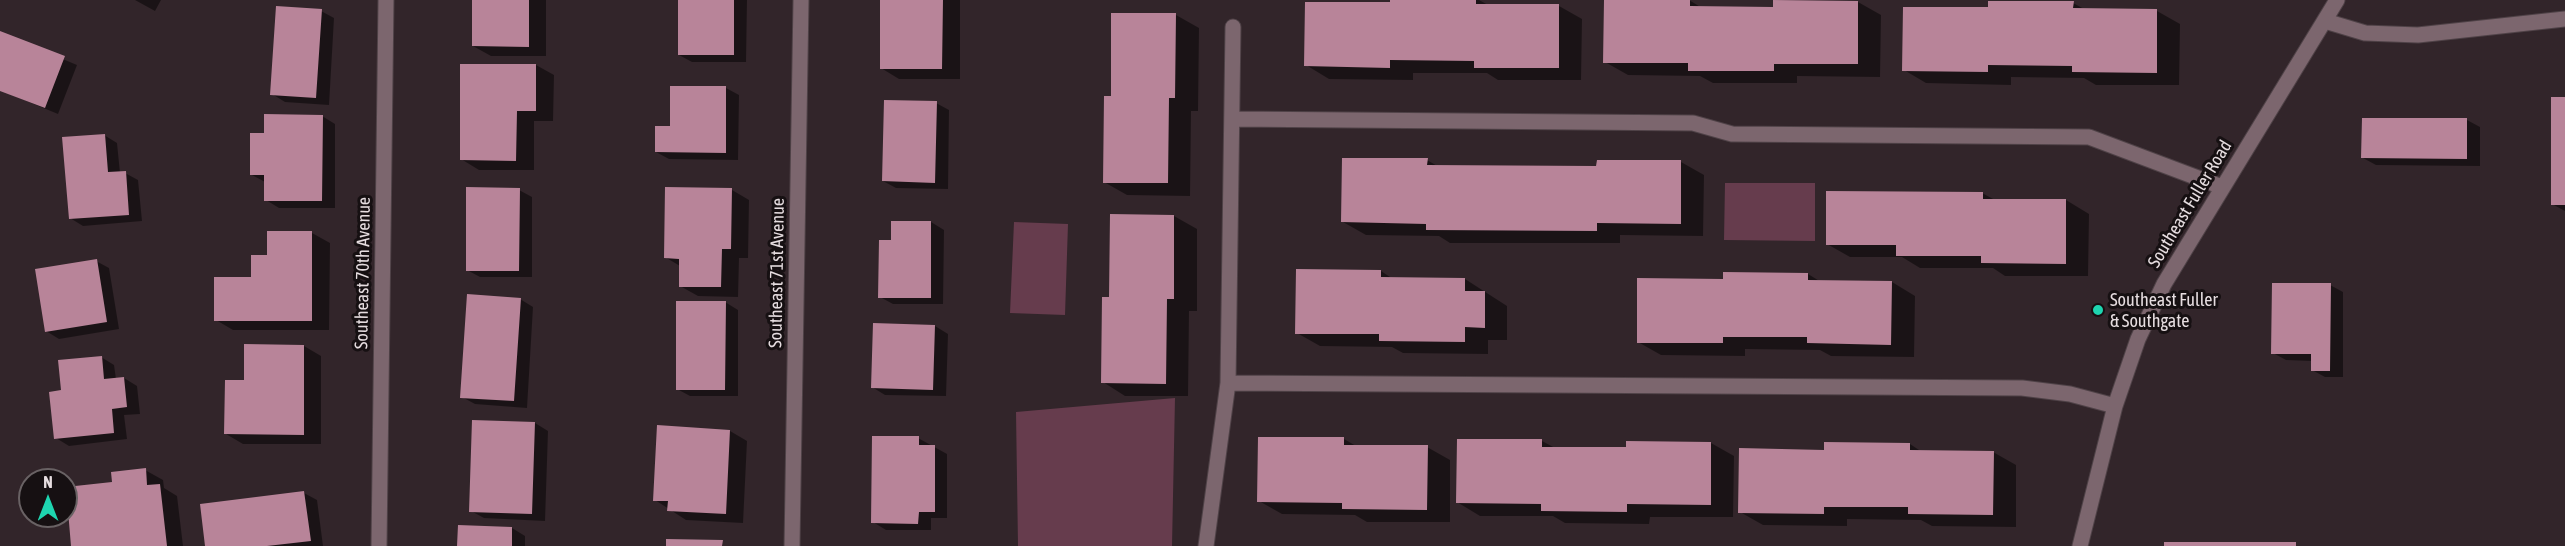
<!DOCTYPE html>
<style>
body{margin:0}
#map{position:relative;width:2565px;height:546px;overflow:hidden;background:#32252a;font-family:"Asap Condensed",sans-serif}
canvas{display:block}
.north{position:absolute;left:18px;top:468px;width:60px;height:60px;box-sizing:border-box;background:#161012;border:2px solid #696264;border-radius:50%;rotate:0deg;font-size:16px;font-weight:700;line-height:24px;text-align:center;color:#e6dde0}
.north::after{content:'';display:block;margin:auto;width:21px;height:27px;background:#1ed5b0;clip-path:polygon(50% 0,100% 100%,50% 72%,0 100%)}
</style>
<div id="map">
<canvas width="2565" height="546"></canvas>
<div class="north">N</div>
</div>
<script>
const ctx = document.querySelector('canvas').getContext('2d');
ctx.lineJoin = 'round';
function fillPath(path, color) { ctx.fillStyle = color; ctx.fill(path, 'evenodd'); }
const toPath = rows => new Path2D(rows.map(r => 'M' + r).join(''));
function strokePath(path, color, width, dash) { ctx.strokeStyle = color; ctx.lineWidth = width; ctx.lineCap = dash ? 'butt' : 'round'; ctx.setLineDash(dash || []); ctx.stroke(path); }
function write(font, color, halo, rows, align = 'center') {
  ctx.font = font + ' "Asap Condensed",sans-serif'; ctx.lineWidth = 6; ctx.setLineDash([]); ctx.textBaseline = 'middle'; ctx.strokeStyle = halo; ctx.fillStyle = color; for (const [text, x, y, turn = 0] of rows) {
    ctx.save(); ctx.translate(x, y); ctx.rotate((+turn || 0) * Math.PI / 180); ctx.textAlign = isNaN(turn) ? turn : align; if (halo) ctx.strokeText(text, 0, 0); ctx.fillText(text, 0, 0); ctx.restore();
  }
}
const green = toPath([
 [1725,183,1815,183,1815,241,1724,240],
 [1014,222,1068,224,1065,315,1010,313],
 [1175,398,1172,546,1018,546,1016,412]
]);
const shadow = toPath([
 [135,0,161,0,155,11],
 [474,0,546,0,546,56,491,56,473,46],
 [679,0,747,0,746,62,692,62,679,55],
 [882,0,960,0,960,79,899,79,881,68],
 [1391,0,1479,0,1488,5,1559,6,1582,19,1581,80,1498,80,1487,73,1413,73,1413,80,1329,79,1306,65,1391,4],
 [1605,0,1689,0,1702,8,1774,8,1858,2,1881,15,1880,77,1797,76,1797,83,1713,83,1700,76,1628,75,1605,62],
 [2073,3,2086,10,2157,11,2180,24,2179,85,2096,85,2084,78,2011,77,2011,85,1926,83,1904,70],
 [321,11,334,18,329,105,285,102,272,94],
 [1176,15,1199,28,1198,111,1191,111,1190,196,1127,195,1104,182,1112,98],
 [0,33,77,65,58,114,0,90],
 [462,65,536,65,554,75,553,121,534,121,534,170,479,170,461,159],
 [672,87,726,88,739,95,738,160,669,159,656,152,672,127],
 [2565,99,2565,211,2552,204],
 [936,103,949,110,948,189,896,188,883,181],
 [322,116,335,124,335,208,279,208,266,200,265,182,252,175,266,135],
 [2467,120,2480,127,2480,166,2376,165,2363,158],
 [104,135,117,143,120,173,125,173,138,180,142,221,83,226,70,218],
 [1427,160,1439,167,1598,168,1598,161,1681,162,1704,175,1703,236,1620,235,1620,243,1450,243,1439,236,1366,235,1343,222],
 [519,190,532,197,532,277,480,277,467,270],
 [732,190,749,200,748,258,739,258,738,297,698,296,680,286,680,266,665,257],
 [1982,193,1995,200,2066,200,2089,214,2088,276,2005,276,1993,268,1920,268,1902,257,1850,257,1827,244],
 [1111,215,1174,216,1197,229,1197,311,1189,311,1188,396,1125,396,1103,382,1111,299],
 [931,222,944,230,943,304,893,304,880,297,892,242],
 [269,233,312,233,330,243,329,330,233,330,216,320,269,256],
 [96,261,109,268,119,329,59,339,46,331],
 [1381,271,1393,279,1465,279,1507,306,1507,340,1488,340,1488,354,1403,353,1392,347,1320,346,1297,333],
 [1808,274,1821,282,1892,282,1915,296,1914,357,1831,356,1820,350,1745,349,1745,356,1661,355,1638,342,1724,281],
 [2330,285,2343,292,2343,377,2325,377,2312,370,2312,361,2286,360,2273,353],
 [520,299,533,307,527,408,475,404,462,397],
 [725,302,738,310,738,396,690,396,677,389],
 [935,326,948,334,946,396,885,395,872,387],
 [304,346,321,356,321,444,243,444,226,434,245,381],
 [101,357,114,365,116,379,124,378,137,386,140,414,124,415,127,439,69,446,56,438,63,392],
 [535,423,548,431,545,521,484,518,471,511],
 [730,431,747,441,743,523,686,520,655,500],
 [918,438,947,454,947,518,931,518,931,530,886,530,873,522],
 [1344,439,1356,446,1427,447,1450,460,1450,522,1367,522,1355,515,1282,514,1259,501],
 [1542,441,1555,448,1627,449,1711,443,1734,456,1733,517,1650,517,1649,524,1565,523,1553,516,1480,516,1457,502],
 [1910,444,1922,452,1993,452,2016,465,2016,527,1932,526,1921,520,1847,519,1847,526,1763,525,1740,512],
 [145,470,163,480,164,488,177,496,183,546,73,546,114,483],
 [304,493,317,500,323,546,206,546],
 [512,528,525,536,525,546,459,546]
]);
const building = toPath([
 [472,0,529,0,529,47,472,46],
 [678,0,734,0,734,55,678,55],
 [880,0,943,0,942,69,880,69],
 [1390,0,1476,0,1476,4,1559,4,1559,68,1474,68,1474,61,1390,60,1390,68,1304,66,1305,2,1390,2],
 [1604,0,1690,0,1690,6,1773,7,1773,0,1858,1,1858,64,1774,64,1774,71,1688,71,1688,63,1603,63],
 [1988,1,2074,1,2073,8,2157,9,2157,73,2072,72,2072,66,1988,65,1988,72,1902,71,1903,7,1988,7],
 [276,6,322,9,316,98,270,95],
 [1111,13,1176,13,1175,98,1169,98,1168,183,1103,183,1104,96,1111,96],
 [0,31,65,56,45,108,0,91],
 [460,64,536,64,536,111,517,111,516,161,460,160],
 [670,86,726,86,726,153,655,152,655,126,670,126],
 [2551,97,2565,97,2565,205,2551,205],
 [884,100,937,101,935,183,882,181],
 [264,114,323,115,322,201,264,201,264,175,250,175,250,133,264,133],
 [2362,118,2467,118,2467,159,2361,158],
 [105,134,108,172,126,171,129,215,69,219,62,137],
 [1342,158,1428,158,1427,165,1596,166,1597,160,1681,160,1681,224,1597,223,1597,231,1426,230,1426,224,1341,222],
 [466,187,520,188,519,271,466,271],
 [665,187,732,188,731,249,722,249,721,287,679,287,679,259,664,258],
 [1826,191,1983,192,1983,199,2066,199,2066,264,1981,263,1981,256,1896,256,1896,245,1826,245],
 [1110,214,1174,215,1174,299,1167,299,1166,384,1101,383,1102,297,1109,297],
 [891,221,931,221,931,298,878,298,879,240,891,240],
 [267,231,312,231,312,321,214,321,214,277,251,277,251,255,267,255],
 [97,259,107,322,45,332,35,269],
 [1296,269,1381,270,1381,277,1465,278,1465,291,1485,291,1485,328,1465,327,1465,342,1379,341,1379,334,1295,334],
 [1723,272,1808,273,1808,280,1892,281,1891,345,1807,343,1807,337,1723,337,1723,343,1637,343,1637,278,1723,279],
 [2272,283,2331,283,2330,371,2311,371,2311,354,2271,354],
 [467,294,521,298,514,401,460,398],
 [676,301,726,301,725,390,676,390],
 [873,323,935,325,933,390,871,388],
 [244,344,304,345,304,435,224,434,225,380,244,380],
 [102,356,104,379,124,377,127,407,112,409,114,433,54,439,49,392,61,390,58,360],
 [472,420,535,422,532,514,469,512],
 [657,425,730,430,726,514,667,511,668,501,653,501],
 [872,436,919,436,919,445,935,445,935,512,919,512,918,524,871,523],
 [1258,437,1344,437,1344,445,1428,445,1427,510,1342,509,1342,503,1257,502],
 [1457,439,1542,439,1542,447,1626,447,1626,441,1711,442,1711,505,1627,504,1627,512,1541,511,1541,504,1456,503],
 [1824,442,1910,443,1910,450,1994,451,1993,515,1908,514,1908,507,1824,507,1824,514,1738,513,1739,448,1824,450],
 [146,468,147,485,160,484,167,546,71,546,66,487,112,482,111,472],
 [304,491,311,541,267,546,205,546,200,504],
 [458,525,512,527,512,546,457,546],
 [666,539,723,540,722,546,666,546],
 [2164,542,2296,542,2296,546,2164,546]
]);
const minor = toPath([
 [2325,21,2365,33,2418,35,2565,19],
 [1233,119,1693,123,1732,134,2089,137,2222,187],
 [1228,383,2022,388,2070,394,2115,406],
 [379,546,386,0],
 [792,546,801,0],
 [1206,546,1228,383,1233,27],
 [2080,546,2115,406,2138,339,2164,284,2337,0]
]);
const markers = [
 [2098,310,6,"#1ed5b0"]
];
const streetNames = [
 ["Southeast Fuller Road",2190,204,-59],
 ["Southeast 70th Avenue",363,273,-89],
 ["Southeast 71st Avenue",777,273,-89]
];
const poiNames = [
 ["Southeast Fuller",2110,300],
 ["& Southgate",2110,321]
];
fillPath(green, '#663c4d');
fillPath(shadow, '#0007');
fillPath(building, '#b88499');
strokePath(minor, '#4f4247', 17);
strokePath(minor, '#7c666e', 15);
for (const [x, y, r, color] of markers) { const dot = new Path2D(); dot.arc(x, y, r, 0, 2 * Math.PI); ctx.fillStyle = color; ctx.fill(dot); strokePath(dot, '#161012', 2); }
write('18px', '#e6dde0', '#161012', streetNames);
write('18px', '#e6dde0', '#161012', poiNames, 'left');
</script>
